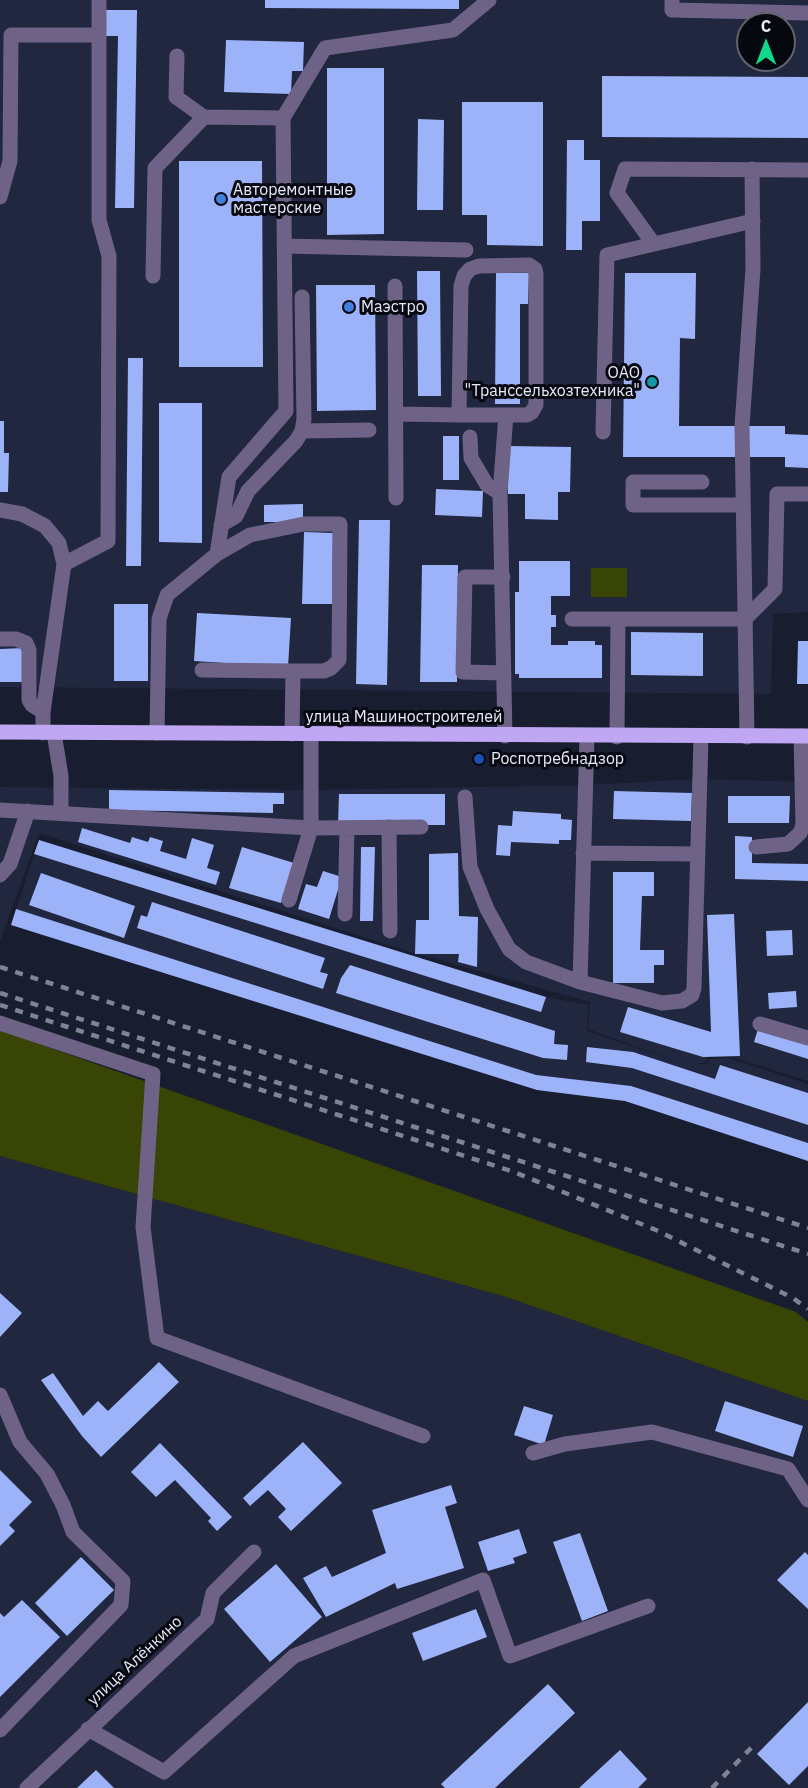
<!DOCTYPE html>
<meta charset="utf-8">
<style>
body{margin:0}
#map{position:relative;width:808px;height:1788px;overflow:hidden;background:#181e30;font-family:"IBM Plex Sans",sans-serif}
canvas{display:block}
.north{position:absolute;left:736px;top:12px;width:60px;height:60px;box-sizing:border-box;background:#060810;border:2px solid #60636e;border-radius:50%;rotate:0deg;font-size:16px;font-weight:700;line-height:24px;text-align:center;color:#e8ecfa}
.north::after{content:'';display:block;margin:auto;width:21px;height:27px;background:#11d98a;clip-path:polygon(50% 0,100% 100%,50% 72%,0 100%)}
</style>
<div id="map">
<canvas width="808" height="1788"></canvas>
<div class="north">С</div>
</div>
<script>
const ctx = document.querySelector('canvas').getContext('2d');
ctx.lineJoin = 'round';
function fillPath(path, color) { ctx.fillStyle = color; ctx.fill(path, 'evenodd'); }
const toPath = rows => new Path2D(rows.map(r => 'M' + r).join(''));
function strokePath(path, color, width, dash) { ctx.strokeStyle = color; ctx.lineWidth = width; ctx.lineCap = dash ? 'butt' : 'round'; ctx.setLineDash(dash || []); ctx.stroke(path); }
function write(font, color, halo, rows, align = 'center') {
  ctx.font = font + ' "IBM Plex Sans",sans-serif'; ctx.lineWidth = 6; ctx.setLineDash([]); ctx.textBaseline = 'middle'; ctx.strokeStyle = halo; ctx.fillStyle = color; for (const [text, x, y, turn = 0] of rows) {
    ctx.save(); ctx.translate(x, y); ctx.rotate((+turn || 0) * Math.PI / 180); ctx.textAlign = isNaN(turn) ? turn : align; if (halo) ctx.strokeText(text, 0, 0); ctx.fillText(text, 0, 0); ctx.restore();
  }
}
const built = toPath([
 [0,0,808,0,808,612,773,614,771,694,0,687],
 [748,24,784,24,784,60,748,60],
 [700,779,808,782,808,1081,726,1055,708,1056,705,1063,688,1064,706,1064,709,1059,728,1058,808,1084,808,1161,625,1101,537,1090,11,925,39,840,546,997,588,1005,587,1031,681,1063,588,1029,590,1002,407,951,39,833,0,942,0,787,311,790,585,785],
 [0,1156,503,1296,808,1401,808,1788,0,1788]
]);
const green = toPath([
 [591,568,627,568,627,597,591,597],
 [0,1030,796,1312,808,1322,808,1401,503,1296,0,1156]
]);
const building = toPath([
 [265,0,459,0,459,9,265,8],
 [105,10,137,10,134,208,115,208,118,36,104,36],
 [226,40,304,42,303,71,292,71,291,94,224,92],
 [327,68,384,68,384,234,327,235],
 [602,76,808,77,808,138,602,137],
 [462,102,543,102,543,246,487,245,487,215,462,215],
 [418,119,444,120,443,210,417,210],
 [567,140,584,140,584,160,600,160,600,221,582,221,582,250,566,250],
 [179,161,262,161,263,367,179,367],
 [417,271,440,271,441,396,418,396],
 [496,273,529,273,528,304,520,304,520,404,495,404],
 [625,273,696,273,695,339,680,338,679,426,785,426,785,434,808,435,808,468,785,467,785,457,623,457],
 [316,285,375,285,376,410,317,411],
 [128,358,143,358,141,566,126,566],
 [159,403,202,403,202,543,159,542],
 [0,421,4,421,4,453,9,453,8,492,0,492],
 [443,436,459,436,459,480,443,480],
 [508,446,571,447,570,492,558,492,558,520,525,519,525,494,508,494],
 [436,489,483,491,482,517,435,515],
 [303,504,303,522,264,522,264,505],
 [359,520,390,520,387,685,356,684],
 [304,532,333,533,332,604,302,604],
 [519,561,570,561,570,596,551,596,551,615,556,615,556,627,551,627,551,645,568,645,568,641,595,641,595,645,602,645,602,678,519,678,519,674,515,674,515,592,519,592],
 [422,565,458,565,457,682,420,682],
 [114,604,148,604,148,681,114,681],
 [197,613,291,618,288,667,194,661],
 [631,632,703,633,703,676,631,675],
 [798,641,808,641,808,684,797,684],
 [24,648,24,682,0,682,0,649],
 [109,790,284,793,284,804,273,804,273,813,109,810],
 [614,791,692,793,691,821,613,819],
 [339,794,445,794,445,825,338,825],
 [728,796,790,796,789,823,728,823],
 [513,811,561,814,561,819,572,820,571,840,559,840,559,844,511,842,510,856,496,855,498,825,512,826],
 [82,828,130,843,132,837,148,842,150,837,163,841,160,851,186,859,192,838,214,845,207,868,220,872,216,885,78,842],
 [735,836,752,837,752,863,808,864,808,881,735,879],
 [39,840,546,997,541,1012,34,854],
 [242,847,294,863,281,903,229,888],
 [361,847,375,847,373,921,360,921],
 [458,853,459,916,478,917,477,967,458,962,459,954,415,954,416,920,429,920,429,854],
 [323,871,342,877,329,919,298,909,306,884,317,887],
 [613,872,654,872,654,896,642,896,640,950,664,950,664,965,654,965,654,983,613,983],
 [41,873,135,906,124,938,29,905],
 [152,902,325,958,320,972,328,974,323,989,137,928,141,915,147,917],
 [16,909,536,1075,631,1086,808,1143,808,1161,625,1101,537,1090,11,925],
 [734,914,740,1056,703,1057,620,1032,628,1007,711,1032,707,915],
 [792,930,793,955,767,956,766,931],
 [350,965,555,1031,554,1044,568,1045,567,1060,543,1058,336,993,341,978],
 [796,991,797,1007,769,1009,768,993],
 [758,1029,808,1045,808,1059,754,1042],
 [587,1047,633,1052,715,1079,720,1065,808,1093,808,1125,632,1068,586,1062],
 [0,1293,22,1313,0,1337],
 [159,1362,179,1382,101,1457,82,1436,41,1380,53,1373,83,1416,98,1401,108,1411],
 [725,1401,803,1426,793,1457,715,1431],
 [524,1406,553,1415,544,1445,514,1435],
 [303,1442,342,1483,291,1531,278,1517,286,1509,268,1490,250,1506,243,1498],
 [160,1443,232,1517,217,1531,208,1521,211,1518,175,1480,156,1497,131,1472],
 [0,1470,32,1502,9,1525,15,1531,0,1546],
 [451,1485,457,1503,445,1507,464,1568,397,1589,395,1583,326,1617,303,1578,326,1566,332,1577,386,1553,372,1510],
 [519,1529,527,1553,513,1558,515,1563,488,1571,478,1542],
 [580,1533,608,1611,582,1621,553,1542],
 [805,1552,808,1555,808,1609,777,1580],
 [81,1557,114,1590,67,1636,35,1603],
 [276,1564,322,1617,270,1662,224,1609],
 [22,1600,60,1637,0,1697,0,1613,4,1617],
 [476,1609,487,1637,423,1661,412,1633],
 [548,1684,575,1713,495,1788,445,1788,441,1784],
 [808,1702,808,1766,789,1785,757,1754],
 [620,1750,647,1779,638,1788,579,1788],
 [96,1770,114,1788,77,1788]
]);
const minor = toPath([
 [672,0,672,10,808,13],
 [99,35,99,0],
 [177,56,176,97,204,117],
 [283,118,325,48,453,30,489,0],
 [0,197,10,161,11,35,99,35,99,220,109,256,108,541,64,564],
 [653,243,617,193,625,169,808,170],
 [284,246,466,250],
 [153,276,155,168,204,117,283,118,286,411,229,477,217,554],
 [395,286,396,498],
 [398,414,459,415,527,415,532,412,536,405,536,274,535,269,529,265,479,266,470,269,464,276,461,286,459,415],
 [302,431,369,430],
 [603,432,607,255,753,221],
 [470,437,471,458,487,485,500,493],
 [702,482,633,482,633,505,743,505],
 [0,510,22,514,45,526,59,543,64,564,43,712,43,733],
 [221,525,236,516,248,491,296,441,302,431,304,419,302,297],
 [503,577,465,577,463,672,504,673],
 [572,619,745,619,775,589,777,494,808,494],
 [0,639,16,639,26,643,29,650,29,700,32,705,43,712],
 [202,670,293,671,292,734],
 [54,733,61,776,61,812],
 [157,733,159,619,167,595,217,554,250,535,304,524,340,524,339,660,331,668,324,671,293,671],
 [505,736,500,493,506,415],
 [617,737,618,619],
 [747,737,742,426,753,269,752,169],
 [465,797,470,867,487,909,509,949,526,962,580,982,587,736],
 [0,810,311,828,421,827],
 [389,827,390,931],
 [756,847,788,844,800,833,803,825,801,736],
 [583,853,698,854],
 [0,875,10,864,28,811],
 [289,900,311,828,311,734],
 [345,914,347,828],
 [580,982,662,1003,682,1001,692,995,694,988,701,737],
 [0,1023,153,1074,143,1227,157,1338,423,1436],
 [760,1024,808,1038],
 [0,1395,20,1442,47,1474,63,1505,73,1532,123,1581,121,1605,0,1730],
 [533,1453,565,1444,652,1432,788,1469,808,1500],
 [88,1729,164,1772,294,1656,483,1580,510,1656,648,1606],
 [27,1788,207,1619,213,1593,254,1552]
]);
const major = toPath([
 [0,732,808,736]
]);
const rail = toPath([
 [0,967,808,1228],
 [0,993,808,1254],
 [0,1005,514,1172,656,1230,793,1298,808,1309],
 [712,1788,754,1745]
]);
const markers = [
 [221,199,6,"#3f7fe0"],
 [349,307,6,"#3f7fe0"],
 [652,382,6,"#0f9aa8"],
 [479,759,6,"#1a4fb4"]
];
const poiNames = [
 ["Авторемонтные",233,190],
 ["мастерские",233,208],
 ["Маэстро",361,307],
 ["ОАО",640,373,"right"],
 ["\"Транссельхозтехника\"",640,391,"right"],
 ["Роспотребнадзор",491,759]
];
const streetNames = [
 ["улица Машиностроителей",404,717],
 ["улица Алёнкино",135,1661,-43]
];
fillPath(built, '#20273f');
fillPath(green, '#394504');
fillPath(building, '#9db3f9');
strokePath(minor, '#6e6387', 15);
strokePath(major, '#bfa7f3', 15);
strokePath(rail, '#7f8494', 4.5, [8, 8]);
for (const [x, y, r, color] of markers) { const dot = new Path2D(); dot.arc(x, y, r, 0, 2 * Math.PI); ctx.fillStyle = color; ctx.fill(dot); strokePath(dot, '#060810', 2); }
write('16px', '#e8ecfa', '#060810', poiNames, 'left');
write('16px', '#e8ecfa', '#060810', streetNames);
</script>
